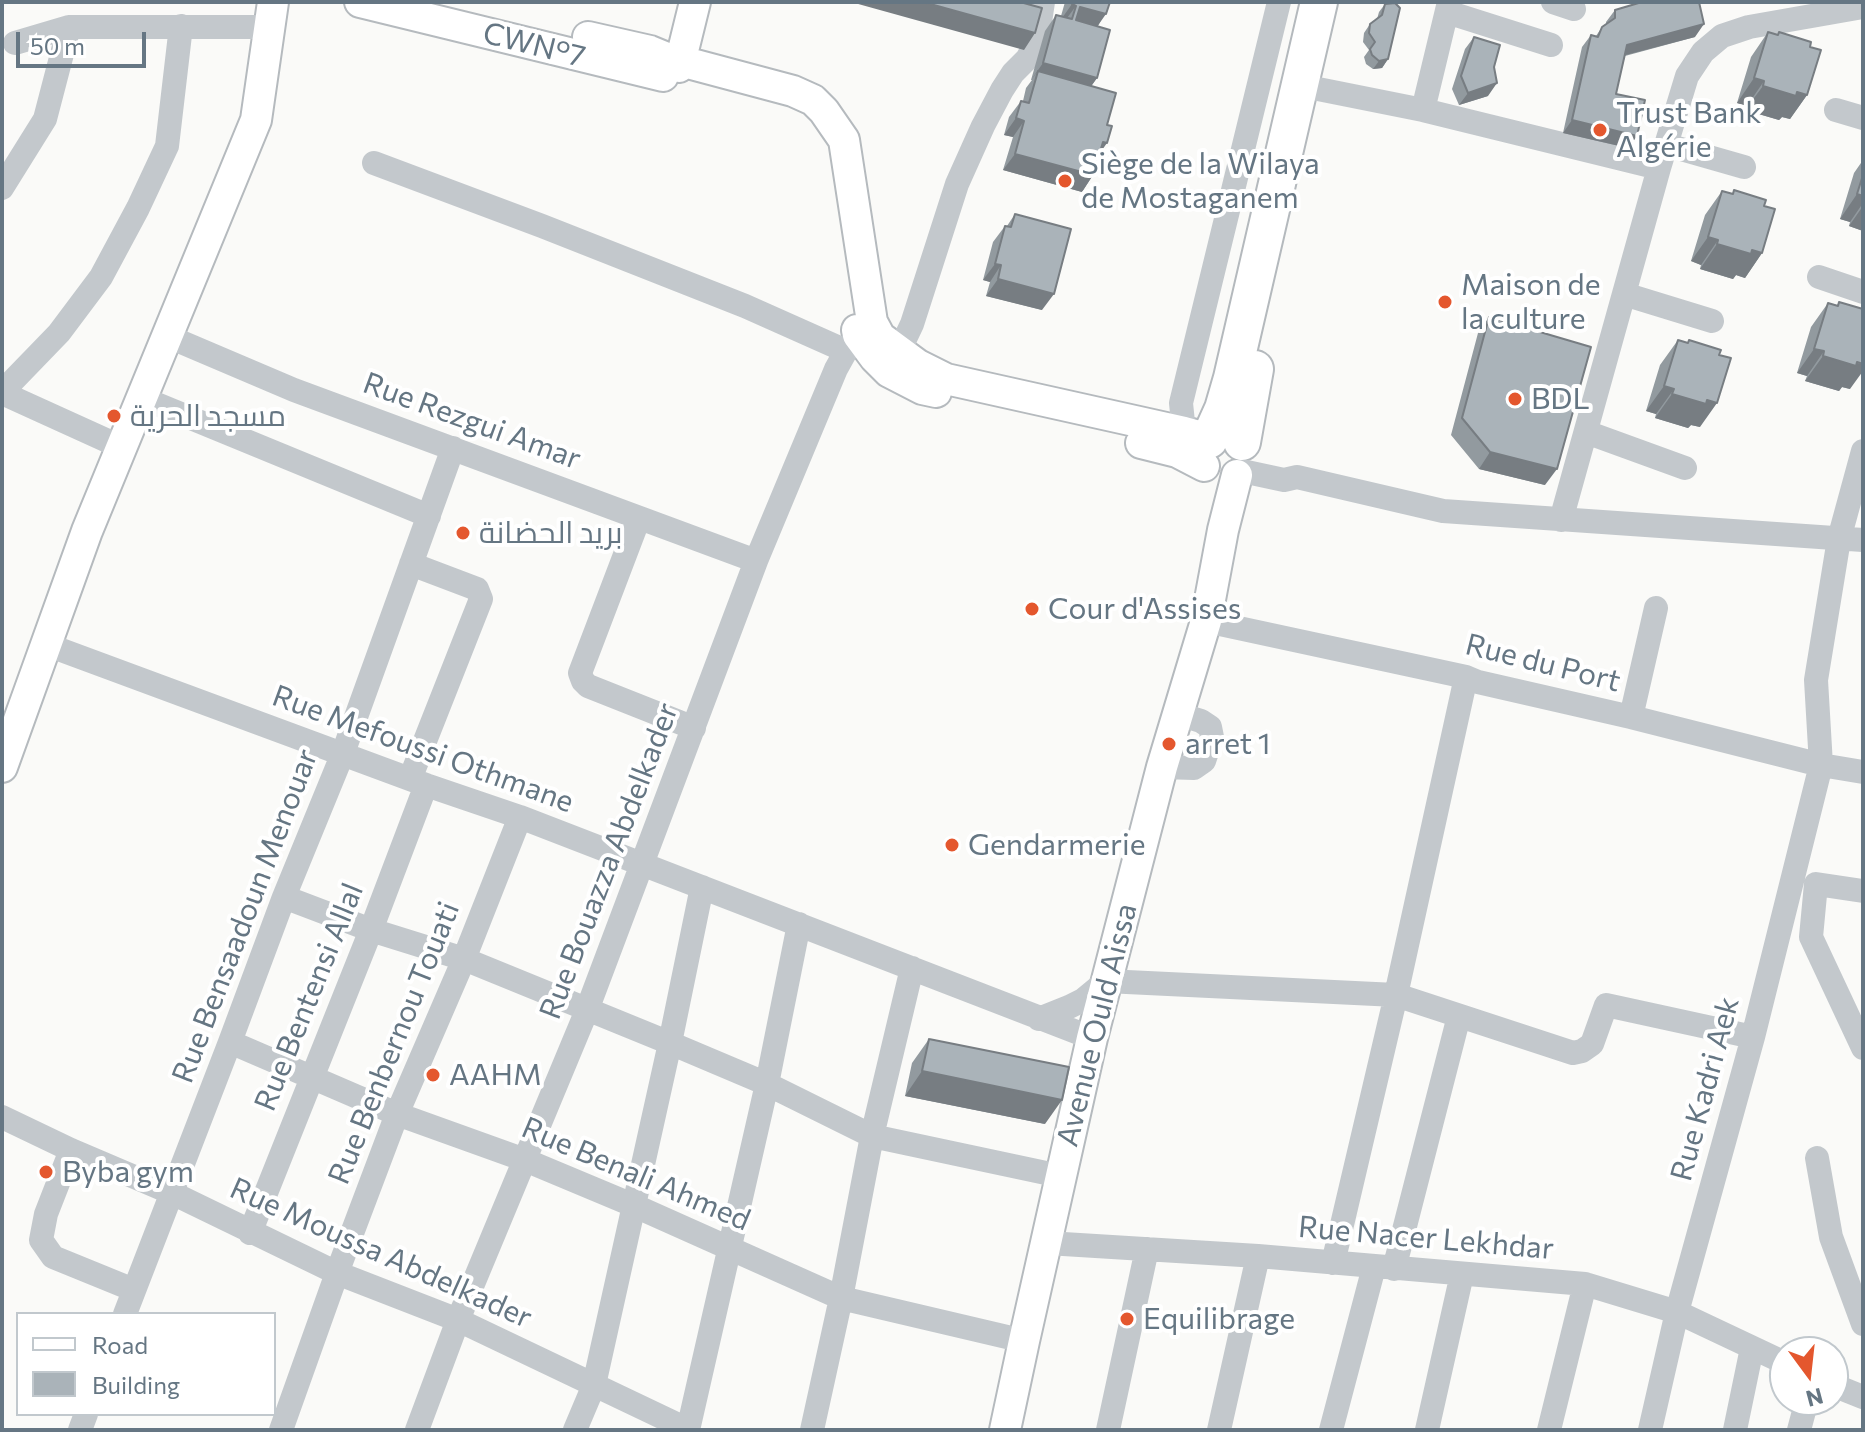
<!DOCTYPE html>
<meta charset="utf-8">
<style>
body{margin:0}
#map{position:relative;width:1865px;height:1432px;overflow:hidden;background:#fafaf8;font-family:Commissioner,sans-serif}
canvas{display:block}
.frame{position:absolute;inset:0;border:4px solid #657683;pointer-events:none}
.legend{position:absolute;left:16px;top:1312px;width:260px;height:104px;box-sizing:border-box;background:#fff;border:2px solid #c1c8cd;margin:0;padding:10px 14px;list-style:none;font-size:24px;color:#657683}
.legend li{display:flex;align-items:center;gap:16px;height:40px}
.legend b{width:40px;border:2px solid #c1c8cd}
.north{position:absolute;left:1769px;top:1336px;width:80px;height:80px;box-sizing:border-box;background:#fff;border:2px solid #c1c8cd;border-radius:50%;rotate:165deg;font-size:22px;font-weight:700;line-height:32px;text-align:center;color:#657683}
.north::after{content:'';display:block;margin:auto;width:28px;height:36px;background:#e4572e;clip-path:polygon(50% 0,100% 100%,50% 72%,0 100%)}
.scale{position:absolute;left:16px;top:32px;width:130px;height:36px;box-sizing:border-box;border:4px solid #657683;border-top:0;padding-left:10px;font-size:24px;line-height:28px;white-space:nowrap;color:#657683;-webkit-text-stroke:6px #fff;paint-order:stroke}
</style>
<div id="map">
<canvas width="1865" height="1432"></canvas>
<div class="frame"></div>
<ul class="legend">
<li><b style="height:10px;background:#fff"></b>Road</li>
<li><b style="height:22px;background:#aab3b9"></b>Building</li>
</ul>
<div class="north">N</div>
<div class="scale">50 m</div>
</div>
<script>
const ctx = document.querySelector('canvas').getContext('2d');
ctx.lineJoin = 'round';
const toPath = rows => new Path2D(rows.map(r => 'M' + r).join(''));
function strokePath(path, color, width, dash) { ctx.strokeStyle = color; ctx.lineWidth = width; ctx.lineCap = dash ? 'butt' : 'round'; ctx.setLineDash(dash || []); ctx.stroke(path); }
function fillPath(path, color) { ctx.fillStyle = color; ctx.fill(path, 'evenodd'); }
function write(font, color, halo, rows, align = 'center') {
  ctx.font = font + ' Commissioner,Cairo,sans-serif'; ctx.lineWidth = 8; ctx.setLineDash([]); ctx.textBaseline = 'middle'; ctx.strokeStyle = halo; ctx.fillStyle = color; for (const [text, x, y, turn = 0] of rows) {
    ctx.save(); ctx.translate(x, y); ctx.rotate((+turn || 0) * Math.PI / 180); ctx.textAlign = isNaN(turn) ? turn : align; if (halo) ctx.strokeText(text, 0, 0); ctx.fillText(text, 0, 0); ctx.restore();
  }
}
const minor = toPath([
 [1553,2,1574,9],
 [1447,12,1551,45],
 [15,43,69,27,270,27],
 [1318,89,1423,110,1659,168],
 [1423,110,1449,2],
 [1836,110,1863,118],
 [1667,145,1744,167],
 [374,163,542,226,745,306,846,351],
 [2,188,45,119,69,27],
 [1819,277,1863,292],
 [1624,294,1712,321],
 [167,336,294,390,756,561],
 [892,366,912,324,957,184,983,126,1002,90,1013,73,1027,59,1032,50,1040,22,1043,2],
 [2,392,59,333,101,277,138,208,167,146,181,26],
 [2,393,121,447],
 [142,398,429,516],
 [1184,432,1181,403,1279,2],
 [1586,432,1685,468],
 [1242,471,1284,480,1297,477,1443,511,1863,540],
 [639,518,580,673,583,681,588,686,694,728],
 [1561,520,1659,168,1687,76,1703,52,1722,36,1749,27,1863,7],
 [1206,621,1466,677,1478,682,1631,717,1821,765,1863,772],
 [45,644,426,785,520,817,1092,1038],
 [1631,717,1656,608],
 [1162,767,1194,768,1204,761,1212,737,1210,727,1201,721,1178,714],
 [410,779,481,599,477,589,411,564],
 [1863,891,1816,884,1811,937,1863,1048],
 [284,897,371,930,464,959,670,1043,767,1084,872,1136,1060,1176],
 [1039,1019,1069,1007,1083,1000,1106,981,1396,995,1573,1053,1582,1051,1592,1044,1606,1005,1753,1037],
 [230,1042,397,1114,525,1160,635,1206,841,1298,1024,1341],
 [2,1117,71,1150,172,1193,337,1273,458,1320,689,1430],
 [71,1150,46,1214,41,1240,53,1257,134,1290],
 [1817,1158,1831,1237,1863,1324],
 [250,1233,371,930,426,785],
 [1047,1243,1258,1256,1585,1284,1677,1312,1785,1363],
 [1333,1263,1396,995,1466,677],
 [1394,1269,1459,1016],
 [125,1314,230,1042,284,897,343,753,453,448],
 [1833,1385,1863,1397],
 [80,1430,86,1414],
 [281,1430,337,1273,397,1114,464,959,520,817],
 [417,1430,458,1320,587,1010,756,561,836,369,846,351,858,335,870,323],
 [575,1430,594,1385,670,1043,702,887],
 [688,1430,767,1084,799,924],
 [812,1430,841,1298,872,1136,912,968],
 [1108,1430,1147,1249],
 [1219,1430,1258,1256],
 [1331,1430,1374,1267],
 [1427,1430,1462,1274],
 [1549,1430,1585,1284],
 [1650,1430,1677,1312,1753,1037,1821,765,1816,680,1839,539,1863,451],
 [1735,1430,1752,1348],
 [1799,1430,1807,1400]
]);
const major = toPath([
 [360,2,663,76],
 [588,37,650,51,667,58],
 [673,59,793,91,813,100,824,111,844,140,872,322,880,337,918,365,946,379,1184,432,1195,435,1207,442],
 [679,67,695,2],
 [857,330,858,335,875,358,889,372,922,389,936,392],
 [1141,443,1177,452,1204,466],
 [2,767,87,531,256,120,273,2],
 [1005,1430,1024,1341,1092,1038,1162,767,1206,621,1223,530,1237,475]
]);
const highway = toPath([
 [1209,440,1223,409,1232,378,1319,2],
 [1242,442,1255,369]
]);
const wall = toPath([
 [1065,2,1110,2,1098,26,1097,78,1091,86,1099,155,1093,175,1082,192,1003,170,1013,137,1004,135,1009,117,1021,101,1023,101,1026,88,1032,80,1031,80,1045,31,1056,15,1061,16],
 [1385,4,1388,59,1382,68,1373,69,1366,64,1364,57,1369,50,1363,42,1364,33,1370,24,1377,19,1379,12],
 [1615,10,1695,37,1625,56,1616,94,1637,136,1628,148,1563,133,1582,47,1591,35,1596,36,1602,27,1606,24,1606,22],
 [1768,32,1777,35,1779,32,1810,47,1807,95,1790,119,1782,117,1779,120,1745,110,1747,106,1737,103,1751,57],
 [1474,37,1488,96,1459,105,1452,89,1465,49],
 [1863,160,1863,231,1849,226,1850,222,1840,219,1854,173],
 [1734,190,1764,206,1762,253,1745,278,1736,275,1733,279,1700,269,1701,265,1691,261,1705,215,1722,191,1732,194],
 [1015,214,1042,310,986,296,990,282,983,280,993,242,1005,226,1007,226],
 [1839,302,1850,389,1842,387,1839,391,1805,381,1807,376,1797,373,1811,327,1828,303,1837,305],
 [1489,317,1545,485,1479,469,1451,435,1478,333],
 [1678,340,1687,343,1689,340,1700,427,1691,425,1688,428,1655,418,1656,414,1646,411,1660,365],
 [929,1039,1045,1124,905,1096,912,1063]
]);
const shadedWall = toPath([
 [851,2,923,2,1035,33,1024,50],
 [1072,4,1076,6,1064,22,1060,21],
 [1080,7,1106,14,1094,31,1068,24],
 [1704,24,1695,37,1618,57,1627,45],
 [1388,59,1382,68,1373,69,1379,61],
 [1043,63,1097,78,1085,95,1038,71,1031,80],
 [1754,78,1764,81,1747,106,1737,103],
 [1497,83,1488,96,1459,105,1468,93],
 [1763,86,1797,92,1807,95,1790,119,1782,117,1779,120,1745,110],
 [1016,118,1024,121,1013,137,1004,135],
 [1572,120,1637,136,1628,148,1563,133],
 [1103,142,1107,143,1095,160],
 [1015,154,1093,175,1082,192,1003,170],
 [1857,194,1863,196,1863,203,1850,222,1840,219],
 [1863,206,1863,231,1849,226],
 [1708,237,1718,240,1701,265,1691,261],
 [1717,244,1752,250,1762,253,1745,278,1736,275,1733,279,1700,269],
 [995,264,1001,265,990,282,983,280],
 [998,279,1054,294,1042,310,986,296],
 [1814,349,1824,351,1807,376,1797,373],
 [1823,356,1863,364,1863,371,1850,389,1842,387,1839,391,1805,381],
 [1664,386,1674,389,1656,414,1646,411],
 [1672,394,1707,400,1717,403,1700,427,1691,425,1688,428,1655,418],
 [1490,452,1557,469,1545,485,1479,469],
 [922,1071,1062,1100,1045,1124,905,1096]
]);
const building = toPath([
 [923,2,1020,2,1042,8,1035,33,923,2],
 [1072,2,1110,2,1106,14,1080,7,1076,20,1110,30,1097,78,1043,63,1056,15,1072,19,1076,6,1072,4,1072,2],
 [1642,2,1699,2,1704,24,1627,45,1616,94,1645,100,1637,136,1572,120,1591,35,1598,37,1602,27,1615,18,1615,10,1642,2],
 [1395,3,1400,8,1388,59,1379,61,1372,55,1370,49,1375,42,1369,33,1370,24,1382,15,1385,4,1395,3],
 [1768,32,1778,35,1779,32,1811,42,1810,47,1821,50,1807,95,1797,92,1796,96,1763,86,1764,81,1754,78,1768,32],
 [1474,37,1500,45,1494,67,1497,83,1468,93,1461,76,1474,37],
 [1038,71,1116,93,1107,125,1112,126,1107,143,1103,142,1093,175,1015,154,1024,121,1016,118,1021,101,1029,103,1038,71],
 [1863,175,1863,196,1857,194,1863,175],
 [1734,190,1766,200,1764,206,1775,209,1762,253,1752,250,1751,254,1717,244,1718,240,1708,237,1722,191,1733,194,1734,190],
 [1015,214,1071,229,1054,294,998,279,1001,265,995,264,1005,226,1011,227,1015,214],
 [1839,302,1863,309,1863,364,1857,362,1856,366,1823,356,1824,351,1814,349,1828,303,1838,306,1839,302],
 [1489,317,1591,347,1557,469,1490,452,1462,418,1489,317],
 [1678,340,1688,343,1689,340,1721,350,1719,355,1731,358,1717,403,1707,400,1706,404,1672,394,1674,389,1664,386,1678,340],
 [929,1039,1069,1067,1062,1100,922,1071,929,1039]
]);
const markers = [
 [1600,130,8,"#e4572e"],
 [1065,181,8,"#e4572e"],
 [1445,302,8,"#e4572e"],
 [1515,399,8,"#e4572e"],
 [114,416,8,"#e4572e"],
 [463,533,8,"#e4572e"],
 [1032,609,8,"#e4572e"],
 [1169,744,8,"#e4572e"],
 [952,845,8,"#e4572e"],
 [433,1075,8,"#e4572e"],
 [46,1172,8,"#e4572e"],
 [1127,1319,8,"#e4572e"]
];
const streetNames = [
 ["CWN°7",534,45,14],
 ["Rue Rezgui Amar",472,421,20],
 ["Rue du Port",1543,663,14],
 ["Rue Mefoussi Othmane",423,749,20],
 ["Rue Bouazza Abdelkader",609,861,-69],
 ["Rue Bensaadoun Menouar",245,916,-69],
 ["Rue Bentensi Allal",309,997,-68],
 ["Avenue Ould Aissa",1097,1025,-76],
 ["Rue Benbernou Touati",394,1043,-68],
 ["Rue Kadri Aek",1705,1089,-75],
 ["Rue Benali Ahmed",636,1174,23],
 ["Rue Nacer Lekhdar",1426,1238,5],
 ["Rue Moussa Abdelkader",381,1253,24]
];
const poiNames = [
 ["Trust Bank",1616,113],
 ["Algérie",1616,147],
 ["Siège de la Wilaya",1081,164],
 ["de Mostaganem",1081,198],
 ["Maison de",1461,285],
 ["la culture",1461,319],
 ["BDL",1531,399],
 ["مسجد الحرية",130,416],
 ["بريد الحضانة",479,533],
 ["Cour d'Assises",1048,609],
 ["arret 1",1185,744],
 ["Gendarmerie",968,845],
 ["AAHM",449,1075],
 ["Byba gym",62,1172],
 ["Equilibrage",1143,1319]
];
strokePath(major, '#b5babe', 34);
strokePath(highway, '#b4b9bd', 40);
strokePath(minor, '#c3c8cc', 24);
strokePath(major, '#fff', 30);
strokePath(highway, '#fff', 36);
fillPath(wall, '#929a9f');
fillPath(shadedWall, '#777d82');
fillPath(building, '#aab3b9');
strokePath(building, '#777d82', 2);
for (const [x, y, r, color] of markers) { const dot = new Path2D(); dot.arc(x, y, r, 0, 2 * Math.PI); ctx.fillStyle = color; ctx.fill(dot); strokePath(dot, '#fff', 3); }
write('30px', '#657683', '#fff', streetNames);
write('30px', '#657683', '#fff', poiNames, 'left');
</script>
